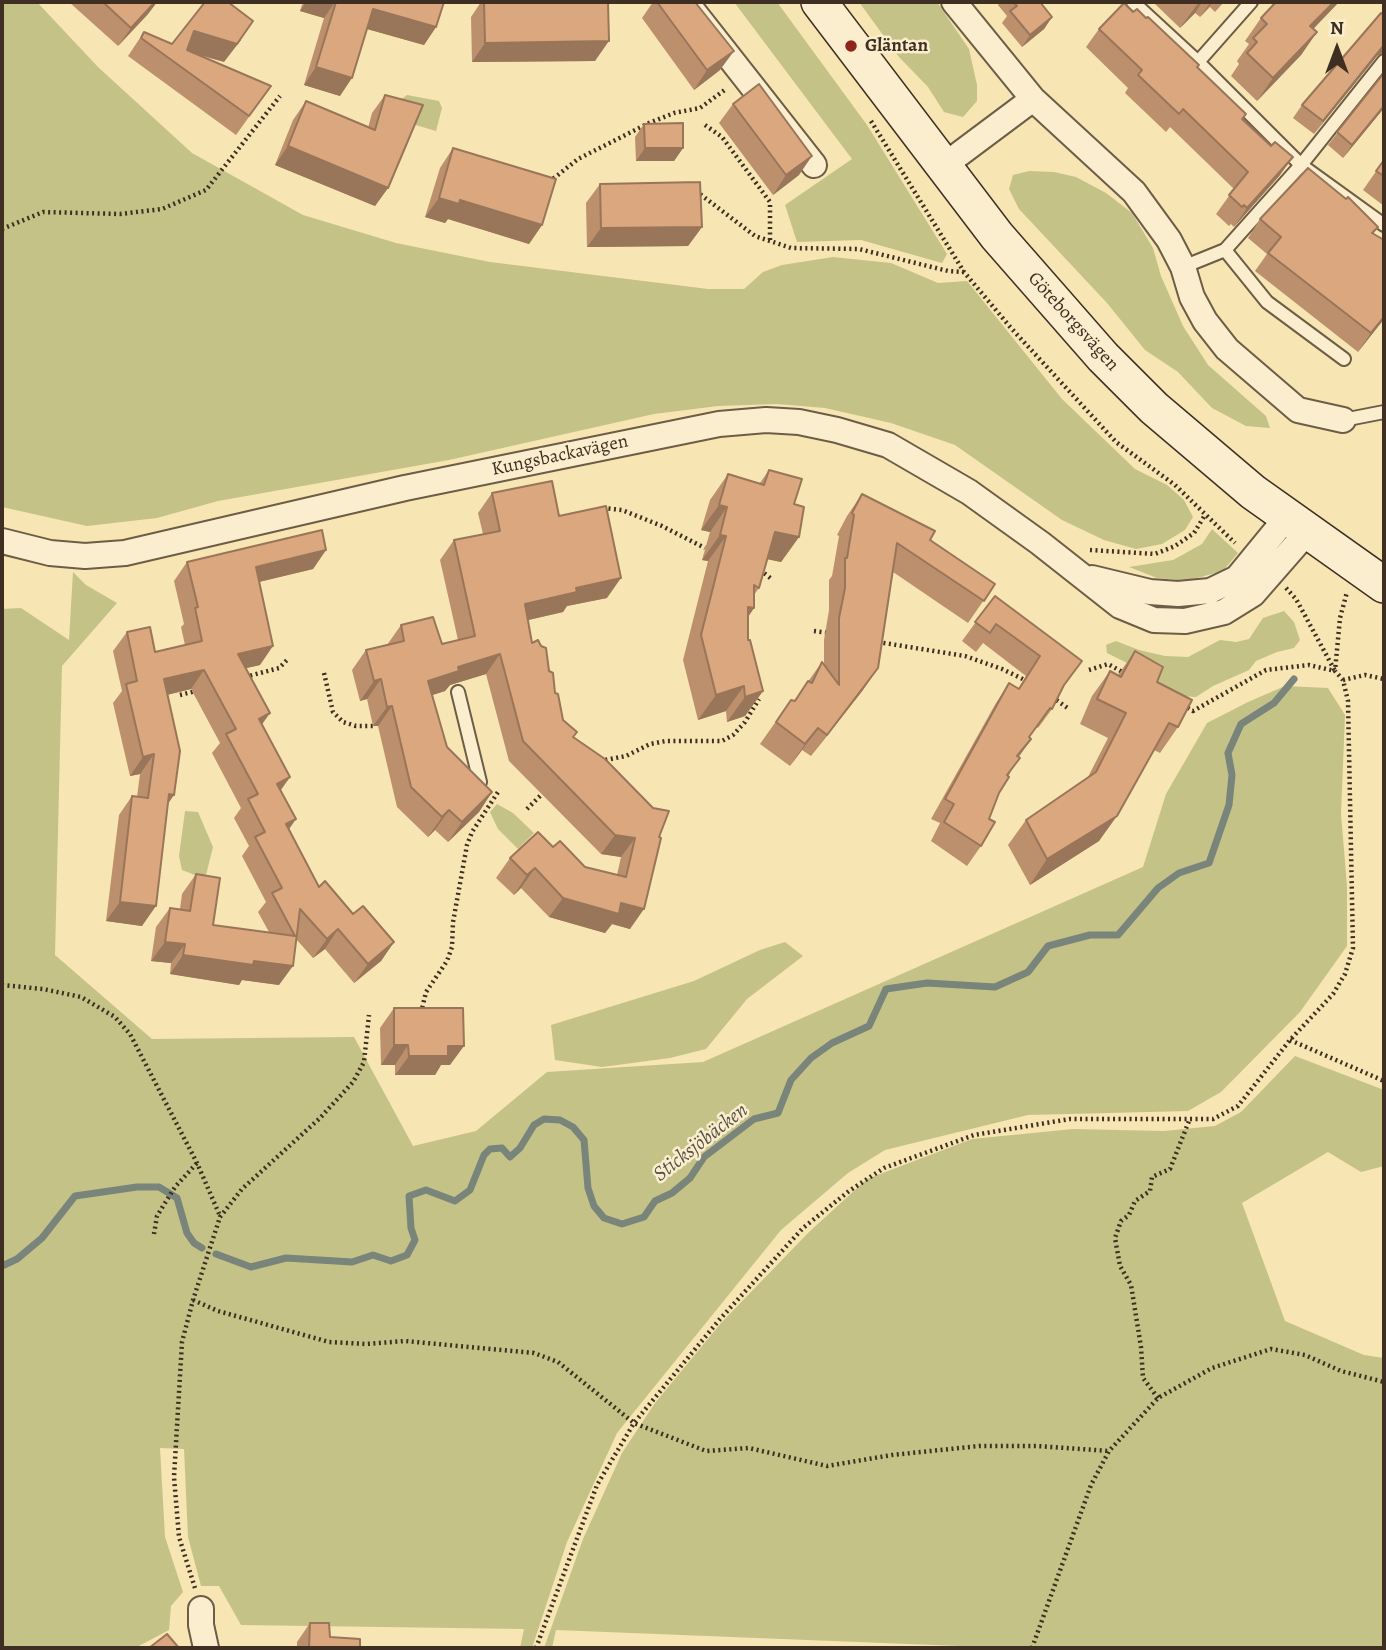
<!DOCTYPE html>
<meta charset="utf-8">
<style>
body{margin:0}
#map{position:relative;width:1386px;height:1650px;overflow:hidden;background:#f7e5b4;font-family:Alegreya,serif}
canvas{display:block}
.frame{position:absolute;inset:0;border:4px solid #3f2f22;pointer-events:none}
.north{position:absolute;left:1302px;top:14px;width:70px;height:70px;-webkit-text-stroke:5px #faeece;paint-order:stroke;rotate:0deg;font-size:19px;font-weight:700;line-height:28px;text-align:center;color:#3f2f22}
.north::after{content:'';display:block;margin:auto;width:24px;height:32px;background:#3f2f22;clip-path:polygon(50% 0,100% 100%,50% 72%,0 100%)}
</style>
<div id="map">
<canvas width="1386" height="1650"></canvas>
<div class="frame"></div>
<div class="north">N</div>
</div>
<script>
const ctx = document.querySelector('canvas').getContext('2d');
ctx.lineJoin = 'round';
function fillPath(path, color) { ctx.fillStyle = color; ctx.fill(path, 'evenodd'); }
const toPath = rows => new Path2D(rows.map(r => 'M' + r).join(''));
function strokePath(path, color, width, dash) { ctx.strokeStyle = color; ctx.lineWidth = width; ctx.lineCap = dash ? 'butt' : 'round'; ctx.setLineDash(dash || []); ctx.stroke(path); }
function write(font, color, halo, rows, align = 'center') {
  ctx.font = font + ' Alegreya,serif'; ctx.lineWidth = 5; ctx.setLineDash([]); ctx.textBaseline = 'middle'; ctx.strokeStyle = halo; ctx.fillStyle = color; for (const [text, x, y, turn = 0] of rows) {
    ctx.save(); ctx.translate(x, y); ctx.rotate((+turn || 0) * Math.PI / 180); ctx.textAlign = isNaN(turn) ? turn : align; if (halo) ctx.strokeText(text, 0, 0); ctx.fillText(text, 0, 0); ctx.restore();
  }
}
const green = toPath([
 [2,2,37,2,98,67,192,153,303,215,396,243,490,262,708,289,744,289,763,272,782,265,833,257,891,263,938,283,967,281,1062,399,1135,469,1167,485,1184,500,1193,517,1185,530,1162,544,1136,549,1104,540,1062,520,955,445,891,423,825,408,777,404,718,406,654,414,449,460,218,501,157,518,87,526,2,507],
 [734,2,777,2,867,125,947,254,942,263,861,240,797,242,785,205,852,159],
 [859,2,937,2,969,49,977,85,977,101,963,117,944,112,928,87,899,57],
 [407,95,439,101,442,108,436,131,395,119,400,100],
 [1029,171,1054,172,1076,177,1106,193,1132,213,1153,248,1161,276,1183,326,1208,365,1266,416,1270,428,1246,426,1212,408,1178,372,1145,350,1107,303,1019,209,1009,189,1013,175],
 [1212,529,1238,553,1223,571,1186,581,1157,578,1129,567,1173,560,1202,544],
 [73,572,86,585,117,603,62,666,55,955,152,1039,354,1037,413,1146,476,1131,547,1072,703,1062,1143,867,1166,794,1207,723,1248,702,1285,686,1328,688,1345,715,1341,814,1347,886,1347,946,1300,1012,1221,1092,1188,1111,1028,1115,885,1150,848,1173,781,1230,617,1433,567,1542,532,1648,520,1648,524,1629,241,1625,219,1586,201,1586,188,1537,184,1449,160,1448,165,1537,183,1592,171,1606,169,1630,135,1648,2,1648,2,609,21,608,69,640],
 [1284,611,1294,622,1300,640,1294,648,1277,652,1256,661,1249,670,1213,686,1196,697,1180,696,1135,667,1107,653,1106,645,1116,641,1139,650,1165,656,1188,657,1220,640,1236,642,1249,639,1263,618],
 [497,804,513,813,534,833,518,849,498,829,490,812],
 [185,811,198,812,213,847,205,879,182,870,179,856],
 [785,942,803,956,747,999,706,1049,670,1058,602,1067,555,1060,551,1025,694,981,760,950],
 [1295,1056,1384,1090,1384,1166,1361,1172,1328,1152,1242,1203,1285,1321,1364,1355,1384,1358,1384,1648,1009,1648,556,1630,552,1648,544,1648,583,1539,622,1453,655,1403,721,1323,809,1232,867,1179,972,1139,1073,1129,1164,1131,1215,1126,1241,1112]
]);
const stream = toPath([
 [216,1254,251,1267,286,1258,352,1262,373,1255,391,1261,407,1255,415,1240,411,1228,409,1196,426,1190,455,1201,470,1190,484,1155,490,1149,502,1148,510,1157,520,1148,534,1125,544,1119,560,1120,573,1127,584,1140,588,1188,594,1206,604,1218,622,1224,644,1217,655,1201,672,1193,690,1178,704,1157,754,1119,778,1113,791,1080,811,1058,832,1043,869,1026,886,989,927,983,995,987,1028,972,1048,946,1090,935,1118,935,1158,888,1179,873,1209,863,1229,805,1232,775,1228,753,1241,724,1274,703,1294,679],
 [2,1266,17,1259,42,1238,75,1196,137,1187,159,1187,177,1198,187,1233,194,1243,202,1248]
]);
const path = toPath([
 [871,121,964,272,1011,328,1116,442,1175,485,1235,543],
 [705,125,722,137,770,202,770,242],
 [549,182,578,159,649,123,674,113,700,108,726,89],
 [696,191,755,236,791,248,859,249,948,271,964,272],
 [2,229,43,212,120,214,162,209,206,190,280,96],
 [603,508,622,510,662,526,705,548],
 [1090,550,1155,554,1175,546,1194,533,1205,515],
 [760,570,773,580],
 [1286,588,1296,599,1335,671],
 [814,631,830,633],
 [878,642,965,656,1002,669,1027,681],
 [1089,670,1108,664,1126,674],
 [324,673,333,712,343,722,356,726,373,726],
 [245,677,279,668,287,660],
 [1343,680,1365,675,1384,679],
 [180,695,196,691],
 [1052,697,1069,709],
 [1183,705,1193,711,1266,670,1309,665,1335,671],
 [600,761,626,756,650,744,666,741,722,741,733,735,745,722,759,699],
 [527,809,544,792],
 [2,985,43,989,81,997,115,1017,130,1034,197,1163,220,1216],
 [421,1013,426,992,447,961,452,947,453,922,467,845,472,832,498,792],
 [1290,1040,1384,1081],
 [154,1234,157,1216,165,1203,175,1187,197,1163],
 [193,1300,218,1311,329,1342,366,1344,405,1341,534,1353,558,1362,634,1423,706,1451,749,1448,827,1466,892,1455,979,1446,1037,1446,1109,1451],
 [1158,1398,1143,1378,1141,1347,1131,1285,1120,1266,1115,1238,1121,1221,1129,1215,1135,1201,1150,1191,1152,1177,1170,1169,1189,1121],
 [195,1588,179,1537,174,1477,182,1342,193,1300,220,1217,242,1189,320,1118,353,1082,364,1062,369,1015],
 [536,1648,597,1485,634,1423,720,1319,803,1228,849,1191,884,1168,974,1135,1070,1119,1213,1119,1238,1106,1290,1040,1333,994,1345,974,1353,948,1348,701,1343,680,1335,671,1340,618,1347,592],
 [1032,1648,1091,1485,1109,1451,1158,1398,1212,1368,1271,1349,1305,1355,1341,1371,1384,1382]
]);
const lane = toPath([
 [1133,2,1198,62,1301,165,1384,225],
 [1198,62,1251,2],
 [1225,250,1267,302,1344,359],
 [1183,267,1225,250,1301,165,1384,61],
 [1343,420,1384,412],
 [458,692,480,782]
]);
const street = toPath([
 [686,2,814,165],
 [1033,99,1134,192,1169,240,1183,267,1192,297,1205,321,1227,349,1298,410,1343,420],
 [942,167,1033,99,954,2],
 [2,541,50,553,85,556,125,553,405,488,719,424,766,420,799,422,837,430,888,445,969,492,1040,543,1120,606,1154,620,1185,621,1224,612,1253,594,1308,531],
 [1092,578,1150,592,1178,594,1210,591,1237,578,1287,517],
 [201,1609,201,1625,206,1648]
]);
const secondary = toPath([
 [819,2,997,236,1103,357,1154,408,1253,492,1384,585]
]);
const wall = toPath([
 [69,2,157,2,148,14,118,46],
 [303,2,444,2,436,27,424,45,367,29,340,96,304,85,324,18,300,11],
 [481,2,608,2,595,61,472,62,471,17],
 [653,2,695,2,720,70,694,90,642,18],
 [1000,2,1040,2,1052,17,1044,29,1022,47,1002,23,1007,16,998,5],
 [1154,2,1224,2,1215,12,1210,7,1200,17,1195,13,1180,28,1154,3],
 [1337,4,1313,29,1317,32,1301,55,1257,101,1231,76,1239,64,1237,61,1249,44,1245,41,1261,18],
 [1133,12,1197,67,1246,114,1243,119,1280,175,1234,227,1231,224,1229,226,1216,214,1234,189,1170,127,1166,132,1125,93,1128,88,1086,47,1099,29],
 [144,32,172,44,224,62,195,54,271,86,236,135,128,56],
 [1377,56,1314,134,1293,118,1302,105],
 [1384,73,1384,108,1343,158,1328,145],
 [385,95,388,188,375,206,275,165,293,120,306,101,368,128,372,113],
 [733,104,799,175,773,195,719,123],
 [644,124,683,148,674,161,636,161,635,137],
 [453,148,542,225,529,244,448,219,445,223,425,217,440,168],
 [1384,160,1384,206,1363,190],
 [600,184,702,227,688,246,587,247,586,203],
 [1260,219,1378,227,1373,234,1384,319,1358,352,1255,271,1267,254,1248,238],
 [769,470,794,504,799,537,781,562,767,559,759,588,754,595,754,608,748,617,748,640,763,691,745,716,727,722,726,711,698,720,683,660,708,561,702,560,710,532,701,530,710,500,728,474,760,483],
 [492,493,559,516,607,598,567,606,563,612,528,620,532,643,549,671,555,693,563,720,574,737,659,837,630,929,612,924,605,933,549,917,521,888,514,895,496,878,510,858,553,847,585,867,617,875,621,857,601,854,509,761,486,674,450,685,445,691,432,695,447,747,492,792,479,812,448,842,435,830,428,837,397,807,378,726,373,726,367,699,360,701,352,670,366,650,387,645,401,625,442,644,458,640,440,560,454,540,483,534,478,513],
 [862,494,995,584,968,623,893,572,863,690,811,756,802,750,790,766,760,744,791,700,794,701,822,662,824,665,824,640,829,610,829,580,832,576,839,536,837,535,847,516],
 [326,550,313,569,259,582,260,665,246,668,262,724,290,777,281,790,289,830,319,887,353,914,394,942,381,961,354,983,325,949,313,958,296,939,279,985,242,980,239,985,170,974,171,963,151,961,156,927,170,908,180,909,182,894,196,874,213,925,269,932,258,912,266,902,242,856,249,846,234,818,241,808,212,753,220,743,191,689,167,695,168,804,142,926,106,921,119,815,132,796,137,797,140,774,130,776,113,703,122,691,113,651,127,632,155,652,185,645,181,627,184,624,174,581,187,562],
 [995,596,1082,661,1062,689,1052,709,1038,728,1037,727,1029,737,1031,739,1019,757,999,793,989,819,981,846,967,866,931,841,940,823,931,819,996,703,1009,683,1018,689,1026,676,983,643,976,652,962,641],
 [1135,651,1157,682,1178,727,1160,753,1154,750,1099,841,1030,885,1008,845,1026,820,1088,777,1108,738,1080,724,1092,696,1110,671,1118,675],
 [394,1008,450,1065,441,1065,435,1075,395,1075,395,1065,381,1065,380,1028],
 [310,1623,330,1637,360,1648,297,1648,297,1642]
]);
const shadedWall = toPath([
 [155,2,157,2,148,14,118,46,131,28],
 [306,2,335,2,324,18,300,11],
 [1199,2,1202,2,1195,13,1180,28],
 [1211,2,1213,2,1200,17],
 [1334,2,1339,2,1294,49,1310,26],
 [373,9,436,27,424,45,360,27],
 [1052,17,1044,29,1022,47,1030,35],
 [194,31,241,40,224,62,181,49],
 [1317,32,1301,55,1257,101,1273,78],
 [609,41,595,61,472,62,485,43],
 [1384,45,1384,52,1377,56,1314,134],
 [734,51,720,70,694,90,707,70],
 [316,67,352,78,340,96,304,85],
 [1384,106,1384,108,1343,158,1352,145],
 [288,146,388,188,375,206,275,165],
 [645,148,683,148,674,161,636,161],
 [812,156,799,175,773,195,786,175],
 [1293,157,1280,175,1234,227,1247,208],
 [439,198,460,200,542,225,529,244,448,219,445,223,425,217],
 [702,227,688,246,587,247,601,228],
 [1384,317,1384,319,1358,352,1371,333],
 [719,505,727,507,710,532,701,530],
 [775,532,799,537,781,562,757,557],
 [720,535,726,536,708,561,702,560],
 [326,550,313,569,242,586,256,567],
 [621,578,607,598,567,606,563,612,511,624,525,604,576,588],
 [748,607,754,608,736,634],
 [273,646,260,665,225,673,238,654],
 [500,654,486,674,450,685,445,691,414,701,428,681,458,667],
 [878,668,863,690,811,756,827,735],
 [204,670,191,689,150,699,164,679],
 [381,679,367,699,360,701,374,681],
 [744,686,726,711,698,720,716,695],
 [763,691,745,716,727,722,745,697],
 [392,706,378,726,373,726,387,707],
 [270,713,256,733,259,719],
 [818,728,802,750,790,766,805,744],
 [154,754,140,774,130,776,143,757],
 [290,777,276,796,277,784],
 [492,792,479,812,448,842,462,822],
 [169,794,174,795,161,814],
 [449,810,435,830,428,837,442,817],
 [1117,816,1099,841,1030,885,1047,859],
 [296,819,283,838,286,824],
 [615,835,635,838,621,857,601,854],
 [535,868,521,888,514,895,527,875],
 [563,898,621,903,644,909,630,929,612,924,605,933,549,917],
 [120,902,156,906,142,926,106,921],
 [338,929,325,949,313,958,327,939],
 [165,942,185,944,171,963,151,961],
 [394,942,381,961,354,983,368,964],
 [183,955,254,961,293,966,279,985,242,980,239,985,170,974],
 [394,1045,408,1045,395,1065,381,1065],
 [448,1046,464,1046,450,1065,441,1065,435,1075,395,1075,409,1056]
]);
const building = toPath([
 [103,2,155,2,131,28,103,2],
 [205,2,228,2,253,21,237,44,194,31,187,50,271,86,249,116,141,38,144,32,172,44,205,2],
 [336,2,444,2,436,27,373,9,352,78,316,67,336,2],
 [484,2,608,2,609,41,485,43,484,2],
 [657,2,695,2,734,51,707,70,657,2],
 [1013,2,1040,2,1052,17,1030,35,1010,11,1017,6,1013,2],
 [1276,2,1334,2,1310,26,1317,32,1273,78,1247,53,1257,42,1253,38,1267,24,1261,18,1276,2],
 [1124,3,1133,12,1137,9,1146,18,1148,17,1199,65,1197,67,1246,114,1242,119,1271,146,1275,142,1293,157,1247,208,1244,205,1242,207,1229,195,1248,172,1183,109,1179,114,1138,75,1142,70,1099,29,1124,3],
 [1381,13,1384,15,1384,45,1323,121,1302,105,1381,13],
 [1384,73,1384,106,1352,145,1337,132,1384,73],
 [759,84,812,156,786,175,733,104,759,84],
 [385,95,423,105,388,188,288,146,306,101,375,130,385,95],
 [683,123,683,148,645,148,644,124,683,123],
 [453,148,556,179,542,225,460,200,459,204,439,198,453,148],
 [1384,160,1384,176,1376,171,1384,160],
 [1308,168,1346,199,1348,197,1378,227,1372,233,1384,240,1384,317,1371,333,1268,253,1281,237,1260,219,1308,168],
 [700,182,702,227,601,228,600,184,700,182],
 [769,470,802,479,794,504,804,507,799,537,775,532,759,588,754,585,754,608,748,607,748,640,750,640,763,691,745,697,744,686,716,695,701,635,726,536,720,535,727,507,719,505,728,474,764,485,769,470],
 [552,481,559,516,606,506,621,578,576,588,577,592,525,604,532,643,538,640,541,646,546,648,549,671,553,673,555,693,558,694,563,720,577,732,573,737,605,759,653,808,669,811,659,837,661,838,644,909,621,903,619,914,563,898,535,868,527,875,510,858,538,832,553,847,560,841,585,867,626,877,635,838,615,835,523,741,500,654,458,667,459,671,428,681,447,747,492,792,462,822,449,810,442,817,411,787,392,706,387,707,381,679,374,681,366,650,404,641,401,625,433,617,442,644,475,636,454,540,500,531,492,493,552,481],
 [862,494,935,531,930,540,995,584,984,601,897,543,878,668,827,735,818,728,805,744,776,722,791,700,795,701,808,681,812,683,822,662,839,685,839,618,845,588,845,558,847,558,854,515,852,513,862,494],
 [322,530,326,550,256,567,273,646,238,654,270,713,259,719,290,777,277,784,296,819,286,824,319,887,325,881,353,914,363,906,394,942,368,964,338,929,327,939,300,909,293,966,254,961,253,965,183,955,185,944,165,942,170,908,190,911,196,874,220,878,213,925,295,936,272,893,282,888,255,837,265,832,248,799,258,794,226,734,236,729,204,670,164,679,180,751,174,795,169,794,156,906,120,902,132,796,148,798,154,754,143,757,126,684,137,681,127,632,150,627,155,652,202,641,195,608,198,607,187,562,322,530],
 [995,596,1082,661,1064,685,1052,709,1050,708,1029,737,1031,739,1017,756,1020,758,1007,775,1009,777,999,793,989,819,995,822,981,846,944,822,954,804,945,799,1009,683,1019,689,1040,656,996,624,990,633,975,622,995,596],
 [1135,651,1163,667,1157,682,1192,700,1178,727,1169,723,1117,816,1047,859,1026,820,1096,772,1126,713,1097,699,1110,671,1121,677,1135,651],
 [394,1008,463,1008,464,1046,448,1046,448,1056,409,1056,408,1045,394,1045,394,1008],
 [310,1623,329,1623,330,1637,360,1639,360,1648,309,1648,310,1623],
 [167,1634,179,1648,149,1648,167,1634]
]);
const markers = [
 [851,46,7,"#8f2418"]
];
const poiNames = [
 ["Gläntan",865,46]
];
const streetNames = [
 ["Göteborgsvägen",1073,322,48],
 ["Kungsbackavägen",560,456,-12]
];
const waterNames = [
 ["Sticksjöbäcken",701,1143,-38]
];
fillPath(green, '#c4c287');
strokePath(stream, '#79847a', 7);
strokePath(lane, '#6d5c46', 16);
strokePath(street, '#6d5c46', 28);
strokePath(secondary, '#3f2f22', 38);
strokePath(path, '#3f2f22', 4.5, [2, 3.5]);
strokePath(lane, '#faeece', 12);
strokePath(street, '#faeece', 24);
strokePath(secondary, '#faeece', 35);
fillPath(wall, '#bc906d');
fillPath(shadedWall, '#997559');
fillPath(building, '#dba77f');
strokePath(building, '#997559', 2);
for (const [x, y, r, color] of markers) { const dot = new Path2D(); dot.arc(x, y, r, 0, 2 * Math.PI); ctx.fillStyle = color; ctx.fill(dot); strokePath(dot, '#faeece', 2.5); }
write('bold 19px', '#3f2f22', '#faeece', poiNames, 'left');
write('19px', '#3f2f22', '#faeece', streetNames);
write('italic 21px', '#575247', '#faeece', waterNames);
</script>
